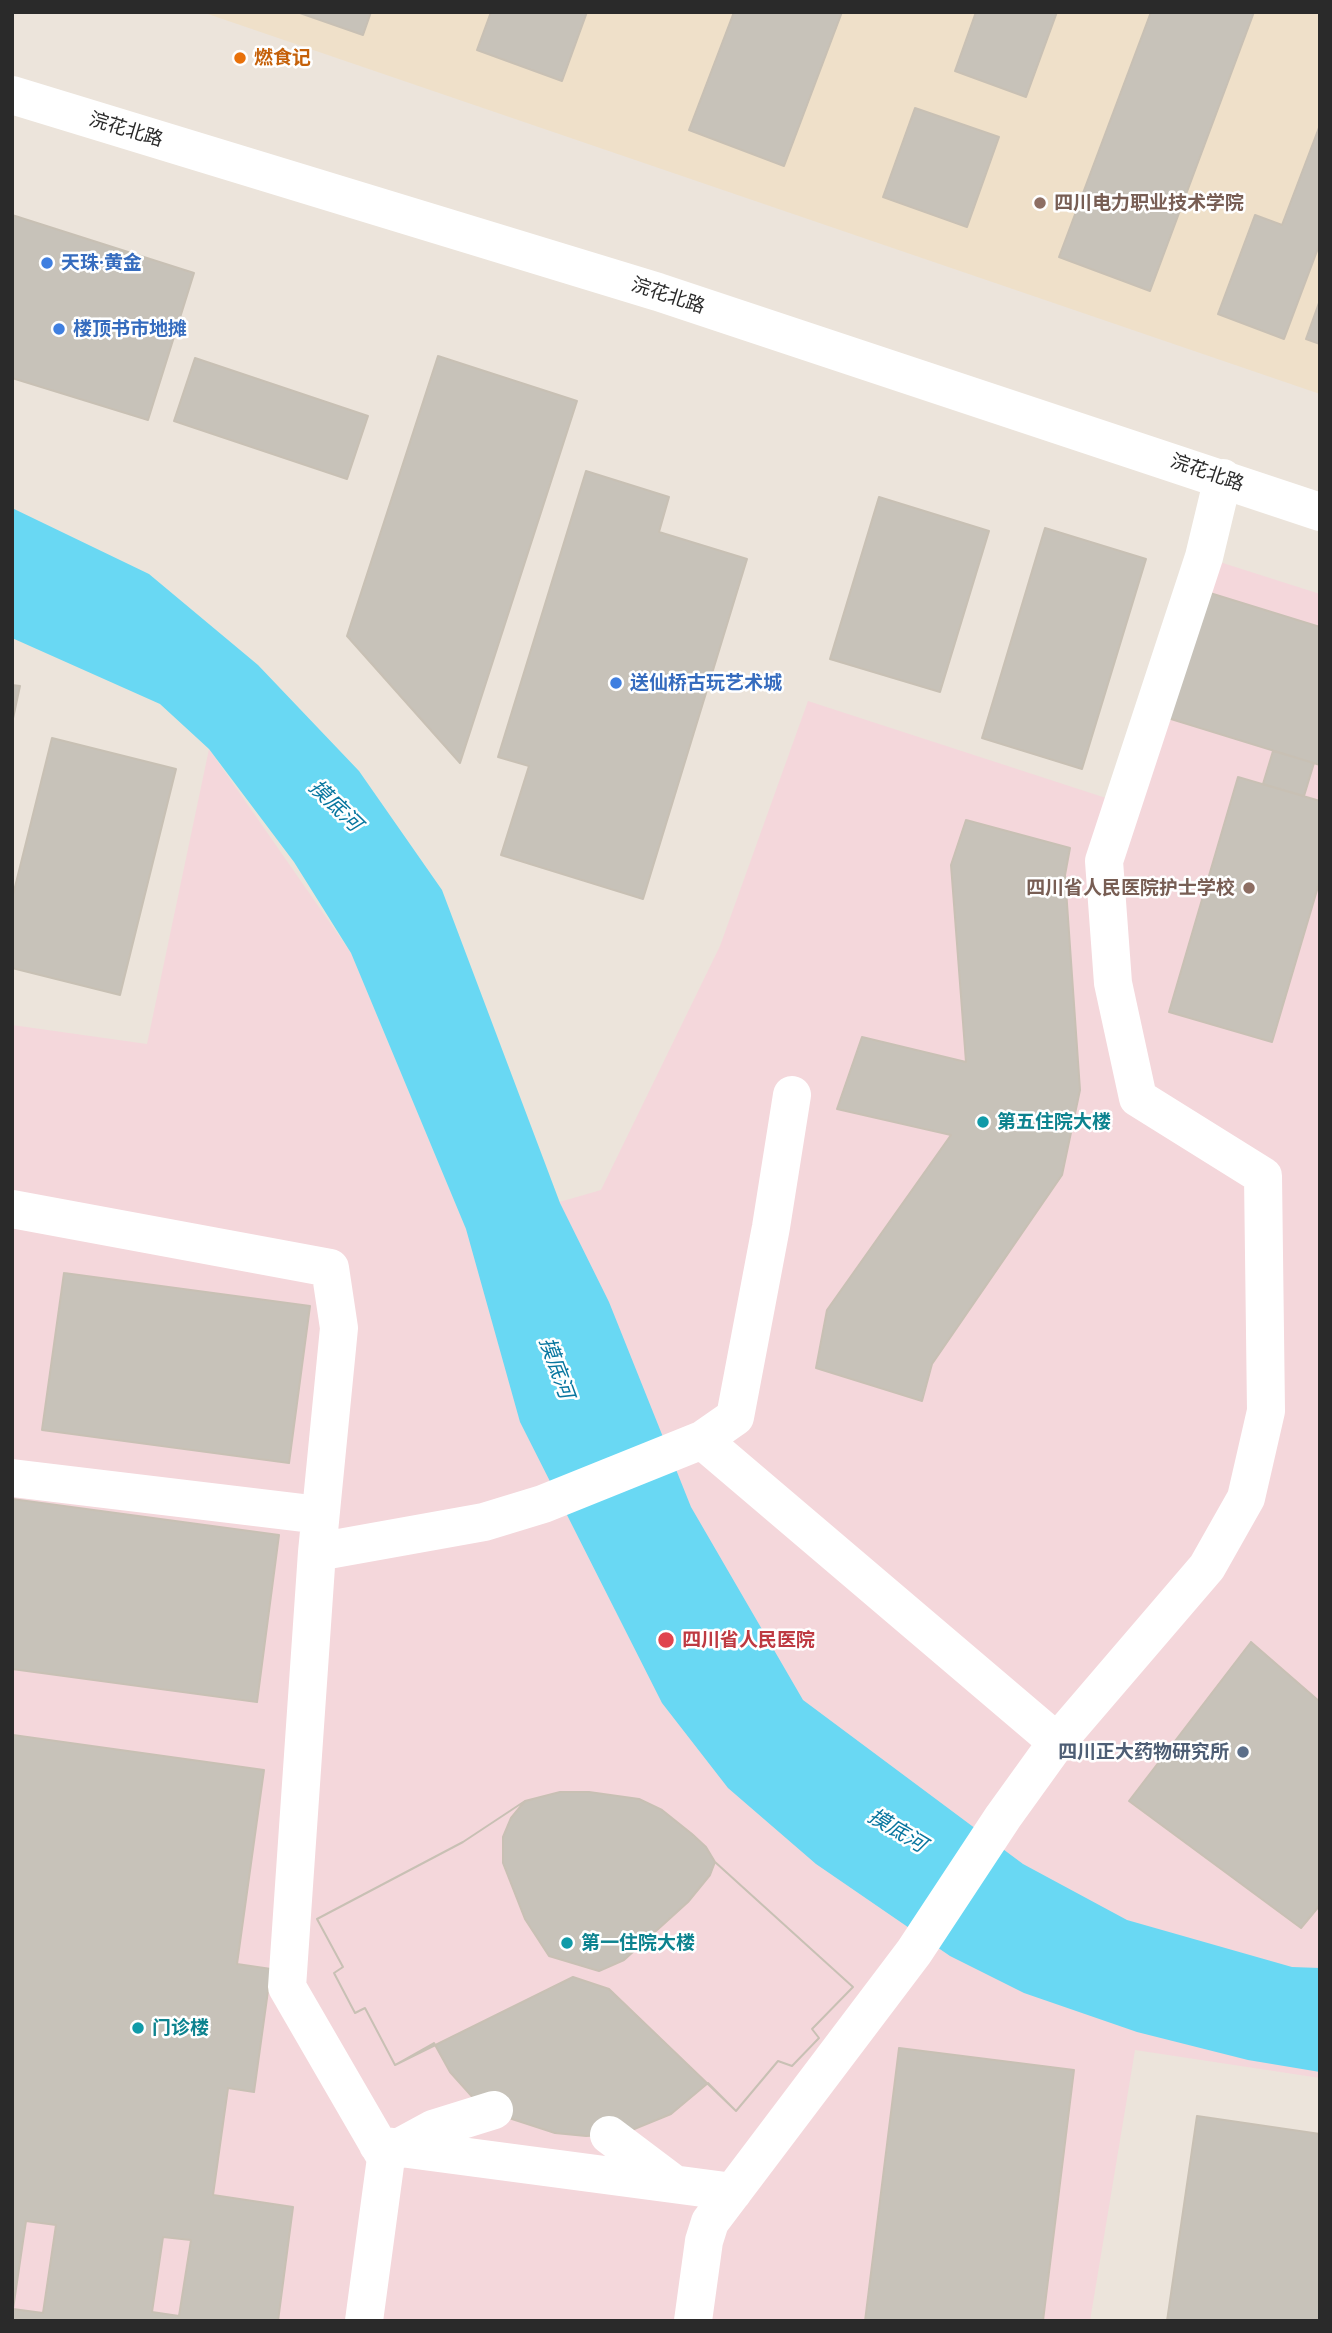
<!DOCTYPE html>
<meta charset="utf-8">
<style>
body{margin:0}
#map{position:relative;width:1332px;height:2333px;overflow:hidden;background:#ece4db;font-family:Figtree,sans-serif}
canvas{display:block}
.frame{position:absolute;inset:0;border:14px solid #2a2a2a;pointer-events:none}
</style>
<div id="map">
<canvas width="1332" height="2333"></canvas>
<div class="frame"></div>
</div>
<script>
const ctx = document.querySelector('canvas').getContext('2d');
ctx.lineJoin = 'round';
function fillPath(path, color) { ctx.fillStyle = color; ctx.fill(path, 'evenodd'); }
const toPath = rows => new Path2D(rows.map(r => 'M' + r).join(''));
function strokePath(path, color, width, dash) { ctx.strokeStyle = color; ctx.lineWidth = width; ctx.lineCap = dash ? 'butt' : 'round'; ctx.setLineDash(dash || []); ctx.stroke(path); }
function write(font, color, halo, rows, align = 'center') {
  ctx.font = font + ' Figtree,"Noto Sans SC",sans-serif'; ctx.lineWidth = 5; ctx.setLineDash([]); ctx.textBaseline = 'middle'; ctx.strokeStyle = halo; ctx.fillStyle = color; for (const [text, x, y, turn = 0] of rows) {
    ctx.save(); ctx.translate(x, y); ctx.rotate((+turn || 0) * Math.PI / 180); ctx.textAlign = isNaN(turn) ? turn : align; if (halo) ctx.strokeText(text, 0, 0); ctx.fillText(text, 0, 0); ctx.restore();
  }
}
const education = toPath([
 [202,12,1320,12,1320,394]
]);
const medical = toPath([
 [1204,557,1320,594,1320,2078,1135,2050,1090,2321,12,2321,12,1025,147,1044,209,749,351,953,466,1229,601,1190,720,946,808,701,1106,798]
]);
const water = toPath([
 [12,508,149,574,258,665,359,771,442,890,560,1203,609,1302,691,1507,803,1700,1023,1864,1127,1920,1292,1967,1320,1968,1320,2072,1248,2060,1137,2032,1024,1993,950,1956,816,1864,728,1788,662,1703,520,1422,466,1229,351,953,294,862,209,749,160,704,12,638]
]);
const building = toPath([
 [297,12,371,12,363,35,297,12],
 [491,12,587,12,562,81,477,50,491,12],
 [734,12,842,12,784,166,689,130,734,12],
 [976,12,1057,12,1026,97,955,71,976,12],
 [1151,12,1254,12,1150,291,1059,257,1151,12],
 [915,108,999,137,967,227,883,197,915,108],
 [1320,125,1320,243,1284,339,1218,314,1255,215,1282,225,1320,125],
 [12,215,194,273,148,420,12,378,12,215],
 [1320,300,1320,344,1306,339,1320,300],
 [438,356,577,401,460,763,347,636,438,356],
 [195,358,368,416,347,479,174,421,195,358],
 [586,471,669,497,659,532,747,559,643,899,501,855,529,766,498,757,586,471],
 [879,497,989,531,940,692,830,659,879,497],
 [1045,528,1146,559,1082,769,982,738,1045,528],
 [1197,589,1320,627,1320,765,1158,715,1197,589],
 [12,685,20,686,12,723,12,685],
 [52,738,176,769,120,995,12,968,12,899,52,738],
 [1273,751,1314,763,1304,796,1263,784,1273,751],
 [1238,777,1320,801,1320,880,1272,1042,1169,1012,1238,777],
 [966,820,1070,848,1065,875,1080,1090,1062,1175,932,1364,922,1401,816,1368,827,1310,951,1135,837,1109,862,1037,966,1062,951,865,966,820],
 [64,1273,310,1306,289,1463,42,1430,64,1273],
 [12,1499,279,1535,257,1702,12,1669,12,1499],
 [1251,1642,1320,1702,1320,1905,1301,1928,1129,1801,1251,1642],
 [13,1735,264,1770,237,1964,271,1969,254,2092,228,2088,213,2195,293,2207,278,2321,12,2321,13,1735],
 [26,2221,56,2225,43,2313,13,2309,26,2221],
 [163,2237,191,2240,179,2316,152,2312,163,2237],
 [560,1792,589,1792,639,1799,662,1810,692,1834,706,1847,715,1862,853,1987,812,2029,819,2038,792,2066,778,2061,736,2111,609,1989,573,1977,395,2065,365,2008,355,2013,334,1973,343,1967,317,1919,463,1842,525,1801,560,1792],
 [560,1792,589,1792,639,1799,662,1810,692,1834,706,1847,715,1862,710,1875,688,1902,624,1960,599,1971,549,1956,525,1919,503,1863,503,1837,511,1818,525,1801,560,1792],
 [560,1792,589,1792,639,1799,662,1810,692,1834,706,1847,715,1862,853,1987,812,2029,819,2038,792,2066,778,2061,736,2111,708,2083,671,2114,622,2134,586,2136,555,2133,512,2119,476,2101,450,2072,434,2043,395,2065,365,2008,355,2013,334,1973,343,1967,317,1919,463,1842,525,1801,560,1792],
 [899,2048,1074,2070,1043,2321,865,2321,899,2048],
 [1197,2116,1320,2134,1320,2321,1167,2321,1197,2116]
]);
const minor = toPath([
 [12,95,658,292,1320,512],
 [12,1209,330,1268,339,1328,317,1552,287,1987,386,2158,364,2321],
 [702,1440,1057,1742],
 [12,1478,320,1515],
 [317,1552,484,1522,543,1504,702,1440,735,1417,771,1227,792,1095],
 [609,2135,674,2184],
 [378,2145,733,2192],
 [398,2148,433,2129,494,2110],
 [693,2321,704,2241,710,2222,914,1952,1003,1817,1057,1742,1207,1567,1246,1498,1266,1411,1263,1176,1138,1098,1113,983,1104,861,1204,557,1223,478]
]);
const markers = [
 [240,58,7,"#e8710a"],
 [1040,203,7,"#8d6e63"],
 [47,263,7,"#3f7fe0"],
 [59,329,7,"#3f7fe0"],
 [616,683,7,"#3f7fe0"],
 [1249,888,7,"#8d6e63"],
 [983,1122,7,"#0f9aa8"],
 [666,1640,9,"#e0444e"],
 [1243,1752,7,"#5c6f8a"],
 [567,1943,7,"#0f9aa8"],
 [138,2028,7,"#0f9aa8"]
];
const foodNames = [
 ["燃食记",254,58]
];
const streetNames = [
 ["浣花北路",126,130,17],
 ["浣花北路",668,296,18],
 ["浣花北路",1207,473,19]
];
const educationNames = [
 ["四川电力职业技术学院",1054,203],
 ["四川省人民医院护士学校",1235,888,"right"]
];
const shopNames = [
 ["天珠·黄金",61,263],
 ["楼顶书市地摊",73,329],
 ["送仙桥古玩艺术城",630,683]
];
const cultureNames = [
 ["第五住院大楼",997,1122],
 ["第一住院大楼",581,1943],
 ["门诊楼",152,2028]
];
const healthNames = [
 ["四川省人民医院",682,1640]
];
const serviceNames = [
 ["四川正大药物研究所",1229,1752]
];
const waterNames = [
 ["摸底河",335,806,44],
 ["摸底河",556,1368,70],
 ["摸底河",897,1831,31]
];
fillPath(education, '#efe0c9');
fillPath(medical, '#f4d7db');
fillPath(water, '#69d8f3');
fillPath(building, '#c7c2b9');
strokePath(building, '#c8c0b4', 2);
strokePath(minor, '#fff', 38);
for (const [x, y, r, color] of markers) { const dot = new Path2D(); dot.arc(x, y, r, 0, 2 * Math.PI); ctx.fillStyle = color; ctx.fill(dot); strokePath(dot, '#fff', 2.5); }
write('bold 19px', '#c56008', '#fff', foodNames, 'left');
write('19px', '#2a2a2a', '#fff', streetNames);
write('bold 19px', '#785e54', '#fff', educationNames, 'left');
write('bold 19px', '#366cbe', '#fff', shopNames, 'left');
write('bold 19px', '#0d838f', '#fff', cultureNames, 'left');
write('bold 19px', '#be3a42', '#fff', healthNames, 'left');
write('bold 19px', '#4e5e75', '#fff', serviceNames, 'right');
write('italic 21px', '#08769f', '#fff', waterNames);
</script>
